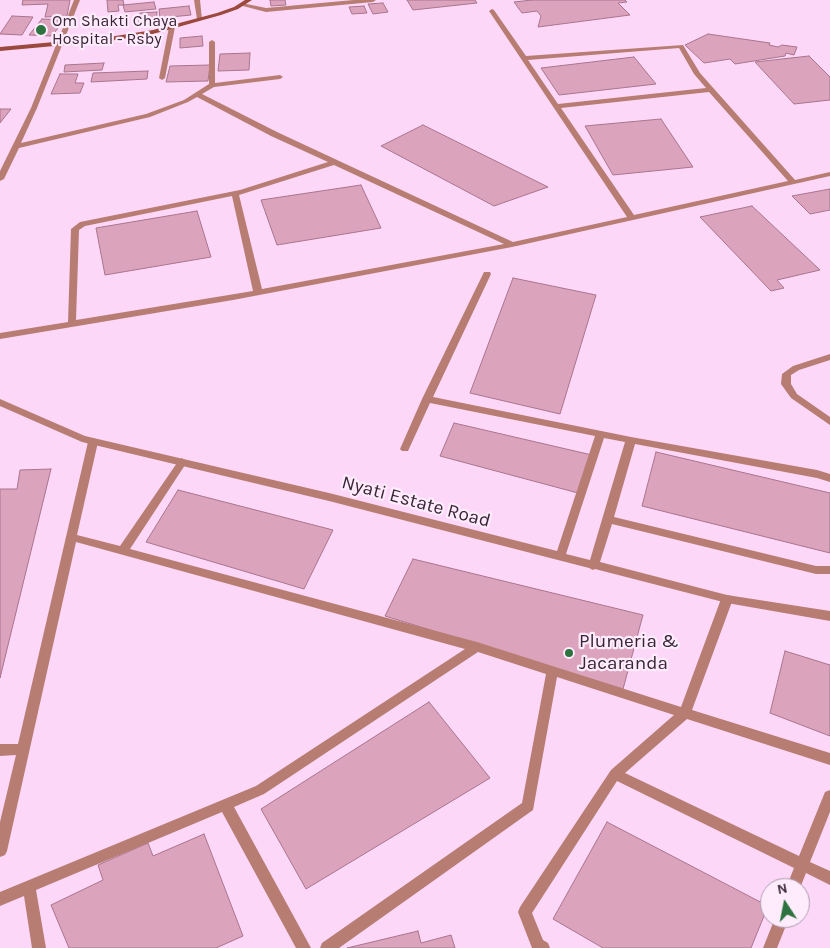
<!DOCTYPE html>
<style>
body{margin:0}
#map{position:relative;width:830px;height:948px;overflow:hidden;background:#fdd7f8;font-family:Karla,sans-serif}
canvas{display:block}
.north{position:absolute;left:760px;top:878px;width:50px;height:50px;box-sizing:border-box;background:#feebfc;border:1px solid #af9cad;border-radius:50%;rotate:349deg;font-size:14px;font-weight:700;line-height:20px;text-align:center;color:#382636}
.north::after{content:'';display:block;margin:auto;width:18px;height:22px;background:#2c7340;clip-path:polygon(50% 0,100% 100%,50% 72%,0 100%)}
</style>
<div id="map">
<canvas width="830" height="948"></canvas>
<div class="north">N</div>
</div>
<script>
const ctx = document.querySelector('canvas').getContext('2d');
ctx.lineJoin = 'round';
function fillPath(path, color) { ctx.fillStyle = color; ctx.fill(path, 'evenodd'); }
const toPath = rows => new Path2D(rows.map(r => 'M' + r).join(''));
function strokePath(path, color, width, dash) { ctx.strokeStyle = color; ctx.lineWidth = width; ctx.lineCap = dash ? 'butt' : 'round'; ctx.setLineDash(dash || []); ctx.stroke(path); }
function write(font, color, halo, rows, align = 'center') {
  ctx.font = font + ' Karla,sans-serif'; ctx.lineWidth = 4.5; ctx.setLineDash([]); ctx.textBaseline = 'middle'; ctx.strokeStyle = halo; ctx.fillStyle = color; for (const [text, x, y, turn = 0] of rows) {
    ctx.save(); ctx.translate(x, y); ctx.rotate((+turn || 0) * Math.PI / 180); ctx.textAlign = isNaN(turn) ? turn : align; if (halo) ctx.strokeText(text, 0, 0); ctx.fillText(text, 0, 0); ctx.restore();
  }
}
const building = toPath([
 [23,0,70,0,67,16,45,17,48,4,22,5,23,0],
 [107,0,123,0,124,5,118,5,119,11,108,12,107,0],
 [270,0,285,0,286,5,271,6,270,0],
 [407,0,475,0,477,3,413,10,407,0],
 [532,0,625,0,627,2,618,3,630,15,538,27,541,16,537,11,522,13,514,2,532,0],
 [154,2,156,9,125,12,123,5,154,2],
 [383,3,388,12,373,14,368,4,383,3],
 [189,6,191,15,160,18,159,9,189,6],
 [364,6,367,13,352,14,349,7,364,6],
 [157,12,156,25,138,26,140,13,157,12],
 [12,16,33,17,22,35,0,34,12,16],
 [42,19,64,20,52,36,29,35,42,19],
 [708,34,770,43,769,45,778,47,782,45,797,47,794,55,786,53,785,56,735,64,730,59,704,63,685,45,708,34],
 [202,36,203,46,180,48,180,38,202,36],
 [250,53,249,70,218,71,220,54,250,53],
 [809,56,830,77,830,100,794,104,755,62,809,56],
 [634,57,656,84,559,95,541,68,634,57],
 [104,63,102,70,64,72,65,65,104,63],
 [210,65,208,81,166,82,170,66,210,65],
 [148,71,147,79,91,82,93,73,148,71],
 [60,74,78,74,75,83,84,83,80,93,51,94,60,74],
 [0,109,11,109,0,123,0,109],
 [661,119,693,167,613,175,585,126,661,119],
 [423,125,548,187,494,206,381,146,423,125],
 [361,185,381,228,277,245,261,200,361,185],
 [830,189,830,210,810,214,792,196,830,189],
 [752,206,820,270,777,280,784,288,771,291,700,217,752,206],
 [197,211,211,257,105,275,96,228,197,211],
 [513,278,596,295,560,414,470,393,513,278],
 [454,423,592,455,578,493,440,456,454,423],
 [656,452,830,493,830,553,642,506,656,452],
 [51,469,0,678,0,489,17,489,20,470,51,469],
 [178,490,333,530,304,589,146,542,178,490],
 [413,559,643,615,623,689,385,616,413,559],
 [785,651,830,665,830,736,770,713,785,651],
 [429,702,490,778,306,889,261,809,429,702],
 [607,822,768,906,751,948,603,948,553,919,607,822],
 [204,834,243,936,216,948,69,948,51,905,103,880,98,865,148,843,153,856,204,834],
 [418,931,421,943,451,935,455,948,347,948,418,931]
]);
const lane = toPath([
 [93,439,98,442,77,535,120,546,179,460,182,458,187,462,130,549,477,642,681,707,721,599,723,596,727,595,731,596,733,599,692,710,830,753,830,765,687,719,625,773,799,856,825,792,830,790,830,812,810,862,830,871,830,885,806,873,800,888,786,888,794,868,617,781,532,913,543,940,548,943,550,948,532,948,518,912,520,907,611,770,674,715,557,677,533,810,339,948,320,948,322,943,522,803,546,674,478,652,264,794,234,807,311,948,296,948,222,812,36,890,46,948,32,948,24,896,0,906,0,892,256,786,465,649,76,542,7,851,5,855,0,857,0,822,16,755,0,756,0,744,18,744,88,442,93,439],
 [775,918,789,918,777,948,763,948,775,918]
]);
const street = toPath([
 [74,0,80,0,37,108,21,143,146,114,184,100,209,84,209,42,212,40,215,42,215,83,280,75,283,77,280,79,214,87,202,94,277,132,513,242,627,217,489,11,492,9,494,10,526,56,683,45,700,73,795,180,830,172,830,176,512,247,233,300,0,339,0,333,68,322,71,229,80,222,240,190,328,162,271,136,197,97,188,102,150,117,19,148,4,179,0,181,0,171,31,108,74,0],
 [679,48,694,74,706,88,558,104,528,60,679,48],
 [709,92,788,181,634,215,561,108,709,92],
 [334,165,504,244,262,289,239,195,334,165],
 [232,196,253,291,76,320,79,230,85,226,232,196],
 [194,0,200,0,202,20,197,19,194,0],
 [354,0,376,0,373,2,266,12,239,5,242,3,266,8,354,0],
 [172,25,175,27,165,78,162,80,159,78,169,27,172,25],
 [484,272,490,272,491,274,433,397,631,437,817,470,830,474,830,482,817,478,635,444,614,517,816,566,830,566,830,574,816,574,612,524,600,562,727,595,830,611,830,621,727,603,595,569,593,570,589,568,329,501,82,442,0,406,0,399,85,436,329,493,557,551,595,436,430,403,408,451,402,451,400,449,422,399,484,272],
 [604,438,625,442,590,560,566,554,604,438],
 [830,354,830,360,799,370,791,375,791,384,797,394,830,417,830,425,791,398,781,384,782,374,793,366,830,354]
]);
const secondary = toPath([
 [245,0,252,0,238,9,221,15,153,34,109,41,0,51,0,47,109,37,153,30,217,13,234,7,245,0]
]);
const markers = [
 [41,30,6,"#2c7340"],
 [569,653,5,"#2c7340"]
];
const farPoinames = [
 ["Om Shakti Chaya",52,21],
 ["Hospital - Rsby",52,39]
];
const streetNames = [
 ["Nyati Estate Road",416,502,15]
];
const poiNames = [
 ["Plumeria &",579,642],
 ["Jacaranda",579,664]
];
fillPath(building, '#dca3bd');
strokePath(building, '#a9748d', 1);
fillPath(lane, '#b77d73');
fillPath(street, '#b77d73');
fillPath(secondary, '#9b483d');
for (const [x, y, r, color] of markers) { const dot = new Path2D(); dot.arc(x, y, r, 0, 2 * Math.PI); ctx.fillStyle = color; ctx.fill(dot); strokePath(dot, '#feebfc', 2); }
write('16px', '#382636', '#feebfc', farPoinames, 'left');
write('19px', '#382636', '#feebfc', streetNames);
write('19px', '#382636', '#feebfc', poiNames, 'left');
</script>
